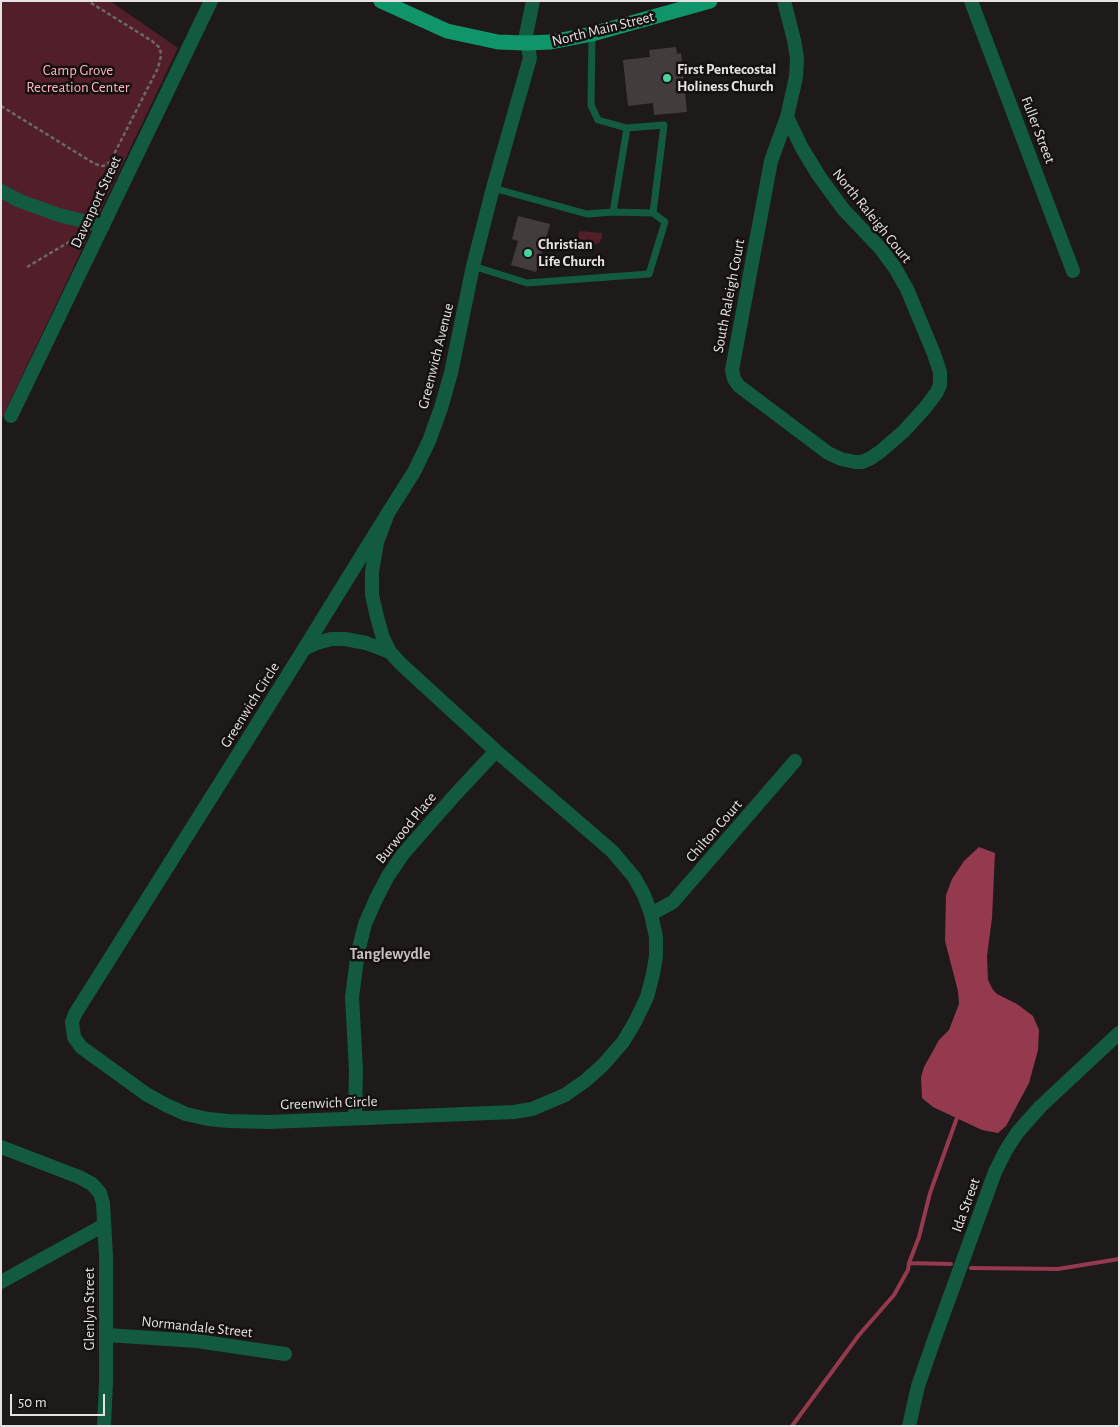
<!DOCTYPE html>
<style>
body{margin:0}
#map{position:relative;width:1120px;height:1427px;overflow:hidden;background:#1f1a1a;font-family:"Alegreya Sans",sans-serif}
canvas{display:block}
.frame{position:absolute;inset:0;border:2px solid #e6e2e3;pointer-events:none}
.scale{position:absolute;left:10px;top:1394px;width:95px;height:22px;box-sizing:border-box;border:2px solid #e6e2e3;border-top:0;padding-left:6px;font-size:15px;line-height:18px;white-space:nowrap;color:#e6e2e3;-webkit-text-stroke:4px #161111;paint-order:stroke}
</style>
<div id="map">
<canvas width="1120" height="1427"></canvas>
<div class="frame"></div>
<div class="scale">50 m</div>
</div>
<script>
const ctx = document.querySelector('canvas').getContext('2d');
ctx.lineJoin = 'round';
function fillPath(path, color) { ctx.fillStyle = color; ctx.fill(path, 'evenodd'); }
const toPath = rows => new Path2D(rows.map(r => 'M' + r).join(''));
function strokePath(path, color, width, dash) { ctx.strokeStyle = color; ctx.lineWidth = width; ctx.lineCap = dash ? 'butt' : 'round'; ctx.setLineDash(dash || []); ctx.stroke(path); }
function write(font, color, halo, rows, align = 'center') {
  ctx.font = font + ' "Alegreya Sans",sans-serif'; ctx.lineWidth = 5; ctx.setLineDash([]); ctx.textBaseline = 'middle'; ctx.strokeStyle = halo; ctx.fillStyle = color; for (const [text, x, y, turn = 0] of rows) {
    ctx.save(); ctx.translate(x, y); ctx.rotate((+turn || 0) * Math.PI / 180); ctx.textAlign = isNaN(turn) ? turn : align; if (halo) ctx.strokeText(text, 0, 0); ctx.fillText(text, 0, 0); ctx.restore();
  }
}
const green = toPath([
 [1,1,110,1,178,48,8,405,1,422],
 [579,231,602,233,602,238,599,243,589,245,582,242,578,237]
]);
const water = toPath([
 [979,847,995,853,992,918,987,956,988,980,993,990,997,994,1017,1004,1033,1016,1039,1030,1038,1050,1029,1083,1006,1126,998,1133,982,1130,933,1107,922,1098,921,1077,924,1067,939,1040,949,1030,959,1004,958,991,945,941,946,895,952,879,964,861]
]);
const stream = toPath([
 [909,1263,951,1264],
 [971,1268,1058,1269,1119,1259],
 [792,1426,859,1335,894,1295,908,1270,909,1263,919,1237,930,1193,958,1115]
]);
const building = toPath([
 [676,47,677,54,681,53,687,112,654,115,653,103,628,106,623,60,650,57,649,50],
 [518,216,550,224,536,272,511,265,518,241,512,239]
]);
const path = toPath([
 [1,106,95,164,103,166,110,162,158,68,161,56,160,48,152,41,88,1],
 [27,267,74,239,79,232]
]);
const lane = toPath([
 [592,34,591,105,598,120,627,128,664,125,653,213,613,212,627,128],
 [493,188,587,214,613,212],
 [473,266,527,283,649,274,665,222,653,213]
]);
const street = toPath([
 [784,1,794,40,797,58,796,77,787,117,771,161,732,370,734,379,739,386,828,453,841,459,855,462,862,462,871,458,881,451,904,431,925,408,937,392,940,385,940,372,934,354,907,289,895,268,881,249,843,209,819,176,802,148,787,117],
 [971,1,1073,271],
 [1,191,20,201,59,215,103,226],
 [11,416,211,1],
 [388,513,377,542,372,572,372,595,377,617,383,638,390,652,401,664,496,751,612,851,634,877,644,895,651,914,656,937,656,956,653,974,647,997,635,1022,623,1042,603,1065,585,1081,565,1095,532,1109,514,1112,269,1122,229,1121,208,1119,186,1114,166,1105,146,1094,81,1047,74,1037,72,1022,75,1014,251,734,304,649,388,513,414,472,429,441,441,408,451,373,473,266,493,188,530,58,526,35,533,1],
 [304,649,317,643,331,639,345,639,366,643,390,652],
 [651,914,673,902,795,761],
 [355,1118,356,1070,352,997,358,952,365,924,376,899,388,876,403,854,454,796,496,751],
 [1,1147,79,1177,92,1184,100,1193,103,1203,106,1256,106,1382,104,1426],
 [1,1282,104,1225],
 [106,1335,197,1341,285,1354],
 [909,1426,918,1386,934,1340,995,1172,1006,1150,1017,1133,1040,1107,1119,1033]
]);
const primary = toPath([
 [381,1,447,31,498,42,526,43,551,42,592,34,710,1]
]);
const markers = [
 [667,78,5,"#48d49d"],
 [528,253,5,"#48d49d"]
];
const streetNames = [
 ["North Main Street",603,29,-14],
 ["Fuller Street",1038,130,69],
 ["Davenport Street",96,202,-65],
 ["North Raleigh Court",872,216,51],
 ["South Raleigh Court",729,296,-79],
 ["Greenwich Avenue",436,356,-76],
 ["Greenwich Circle",250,705,-58],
 ["Burwood Place",406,828,-51],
 ["Chilton Court",714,831,-49],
 ["Greenwich Circle",329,1103,-2],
 ["Ida Street",966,1205,-70],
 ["Glenlyn Street",89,1309,-90],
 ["Normandale Street",197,1327,6]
];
const poiNames = [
 ["First Pentecostal",677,69],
 ["Holiness Church",677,86],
 ["Christian",538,244],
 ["Life Church",538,261]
];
const parkNames = [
 ["Camp Grove",78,70],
 ["Recreation Center",78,87]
];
const neighbourhoodNames = [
 ["Tanglewydle",390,954]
];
fillPath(green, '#511e29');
fillPath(water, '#94394e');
strokePath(stream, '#94394e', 4);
fillPath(building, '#433c3d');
strokePath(path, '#6c6868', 2.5, [4, 2.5]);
strokePath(lane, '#125b40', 7);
strokePath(street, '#125b40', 14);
strokePath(primary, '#0f9569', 15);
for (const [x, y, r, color] of markers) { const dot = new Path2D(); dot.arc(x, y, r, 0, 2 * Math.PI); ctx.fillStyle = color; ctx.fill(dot); strokePath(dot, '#161111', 2); }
write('15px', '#e6e2e3', '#161111', streetNames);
write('bold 15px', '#e6e2e3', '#161111', poiNames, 'left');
write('15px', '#ffb1be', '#161111', parkNames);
write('bold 16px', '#c6bebf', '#161111', neighbourhoodNames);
</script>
